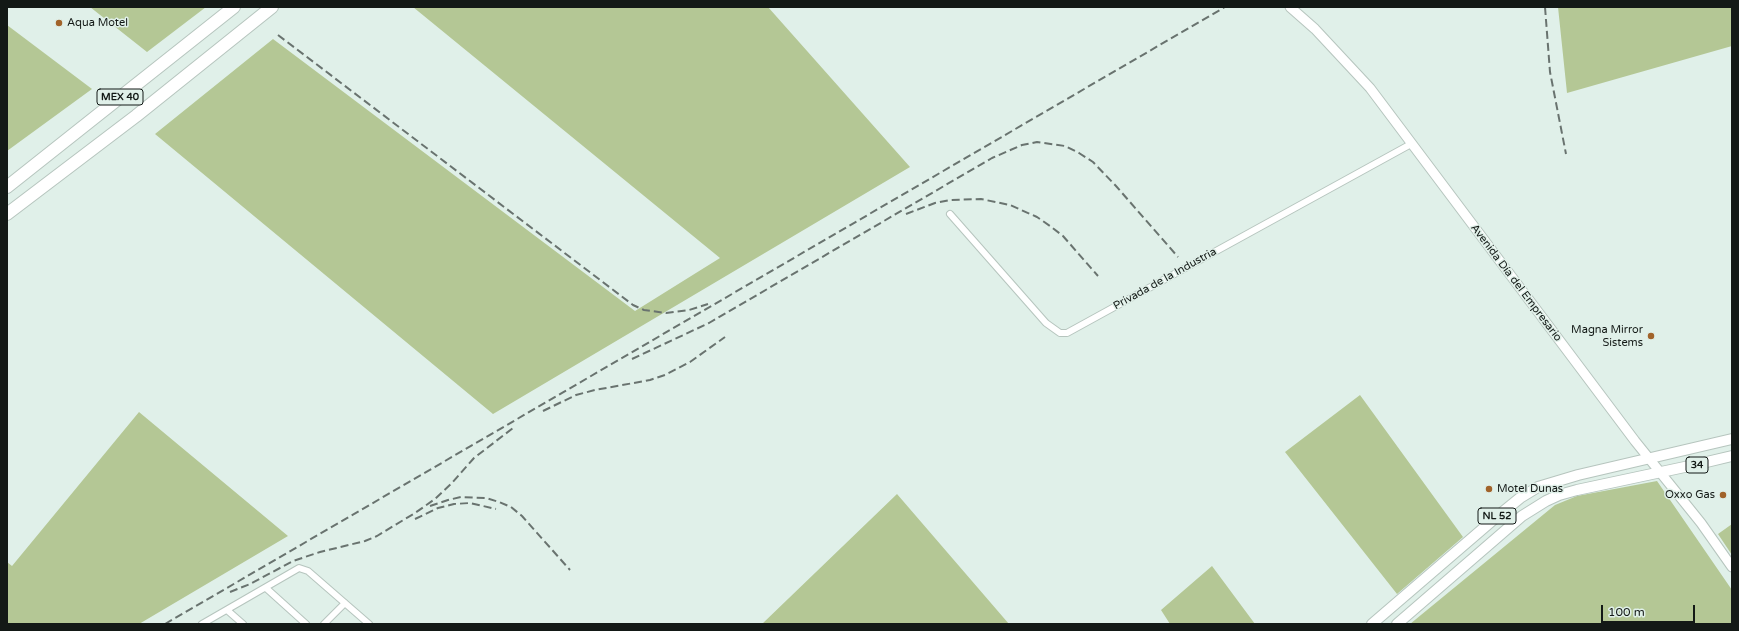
<!DOCTYPE html>
<meta charset="utf-8">
<style>
body{margin:0}
#map{position:relative;width:1739px;height:631px;overflow:hidden;background:#e0f0e9;font-family:"Varela Round",sans-serif}
canvas{display:block}
.frame{position:absolute;inset:0;border:8px solid #131916;pointer-events:none}
.scale{position:absolute;left:1601px;top:605px;width:94px;height:18px;box-sizing:border-box;border:2px solid #131916;border-top:0;padding-left:5px;font-size:12px;line-height:14px;white-space:nowrap;color:#131916;-webkit-text-stroke:3px #e0f0e9;paint-order:stroke}
</style>
<div id="map">
<canvas width="1739" height="631"></canvas>
<div class="frame"></div>
<div class="scale">100 m</div>
</div>
<script>
const ctx = document.querySelector('canvas').getContext('2d');
ctx.lineJoin = 'round';
function fillPath(path, color) { ctx.fillStyle = color; ctx.fill(path, 'evenodd'); }
const toPath = rows => new Path2D(rows.map(r => 'M' + r).join(''));
function strokePath(path, color, width, dash) { ctx.strokeStyle = color; ctx.lineWidth = width; ctx.lineCap = dash ? 'butt' : 'round'; ctx.setLineDash(dash || []); ctx.stroke(path); }
function write(font, color, halo, rows, align = 'center') {
  ctx.font = font + ' "Varela Round",sans-serif'; ctx.lineWidth = 3; ctx.setLineDash([]); ctx.textBaseline = 'middle'; ctx.strokeStyle = halo; ctx.fillStyle = color; for (const [text, x, y, turn = 0] of rows) {
    ctx.save(); ctx.translate(x, y); ctx.rotate((+turn || 0) * Math.PI / 180); ctx.textAlign = isNaN(turn) ? turn : align; if (halo) ctx.strokeText(text, 0, 0); ctx.fillText(text, 0, 0); ctx.restore();
  }
}
const green = toPath([
 [90,7,206,7,147,52],
 [413,7,768,7,910,167,493,414,155,134,273,39,635,311,720,258],
 [1558,7,1732,7,1732,46,1567,93],
 [7,25,92,89,7,151],
 [1360,395,1463,537,1397,594,1285,452],
 [139,412,288,536,139,624,7,624,7,562,12,566],
 [1657,481,1732,590,1732,624,1410,624,1555,505,1577,496],
 [897,494,1009,624,762,624],
 [1732,524,1732,555,1718,534],
 [1212,566,1255,624,1170,624,1161,610]
]);
const street = toPath([
 [950,214,1046,323,1060,333,1067,333,1411,144],
 [266,588,306,624],
 [227,610,243,624],
 [202,624,299,568,308,571,369,624],
 [324,624,345,603]
]);
const secondary = toPath([
 [1290,7,1315,29,1370,88,1635,441,1701,523,1732,567]
]);
const primary = toPath([
 [1372,624,1493,520,1520,498,1538,487,1578,475,1732,439],
 [1397,624,1522,516,1546,501,1559,495,1577,490,1694,465,1732,456]
]);
const highway = toPath([
 [7,187,234,7],
 [7,214,136,116,272,7]
]);
const rail = toPath([
 [1545,7,1550,72,1566,154],
 [278,35,633,305,644,310,666,313,689,310,708,304],
 [906,214,935,203,951,200,981,199,1010,205,1037,217,1050,226,1063,236,1098,276],
 [632,359,709,323,992,158,1022,145,1037,142,1065,146,1079,153,1093,162,1116,186,1178,257],
 [543,411,576,395,595,390,650,380,665,375,690,362,725,337],
 [430,506,448,500,461,497,486,498,499,502,511,507,522,516,570,570],
 [415,519,438,508,454,504,470,503,496,509],
 [230,592,250,584,293,561,320,552,365,541,377,536,415,513,435,499,452,483,474,458,513,428],
 [165,624,1225,7]
]);
const markers = [
 [59,23,4,"#a1632a"],
 [1651,336,4,"#a1632a"],
 [1489,489,4,"#a1632a"],
 [1723,495,4,"#a1632a"]
];
const shields = [
 [120,97,46],
 [1697,465,22],
 [1497,516,38]
];
const shieldNames = [
 ["MEX 40",120,97],
 ["34",1697,465],
 ["NL 52",1497,516]
];
const poiNames = [
 ["Aqua Motel",67,23],
 ["Magna Mirror",1643,330,"right"],
 ["Sistems",1643,343,"right"],
 ["Motel Dunas",1497,489],
 ["Oxxo Gas",1715,495,"right"]
];
const streetNames = [
 ["Privada de la Industria",1165,279,-29],
 ["Avenida Día del Empresario",1516,283,53]
];
fillPath(green, '#b4c795');
strokePath(street, '#b6c5be', 8);
strokePath(secondary, '#b6c5be', 11);
strokePath(primary, '#b6c5be', 12);
strokePath(highway, '#b6c5be', 14);
strokePath(street, '#fff', 6);
strokePath(secondary, '#fff', 9);
strokePath(primary, '#fff', 10);
strokePath(highway, '#fff', 12);
strokePath(rail, '#69736f', 2, [8, 4]);
for (const [x, y, r, color] of markers) { const dot = new Path2D(); dot.arc(x, y, r, 0, 2 * Math.PI); ctx.fillStyle = color; ctx.fill(dot); strokePath(dot, '#e0f0e9', 1.5); }
for (const [x, y, w] of shields) { const box = new Path2D(); box.roundRect(x - w / 2, y - 8, w, 16, 3); ctx.fillStyle = '#e0f0e9'; ctx.fill(box); strokePath(box, '#131916', 1); }
write('bold 10px', '#131916', null, shieldNames);
write('11px', '#131916', '#e0f0e9', poiNames, 'left');
write('11px', '#131916', '#e0f0e9', streetNames);
</script>
